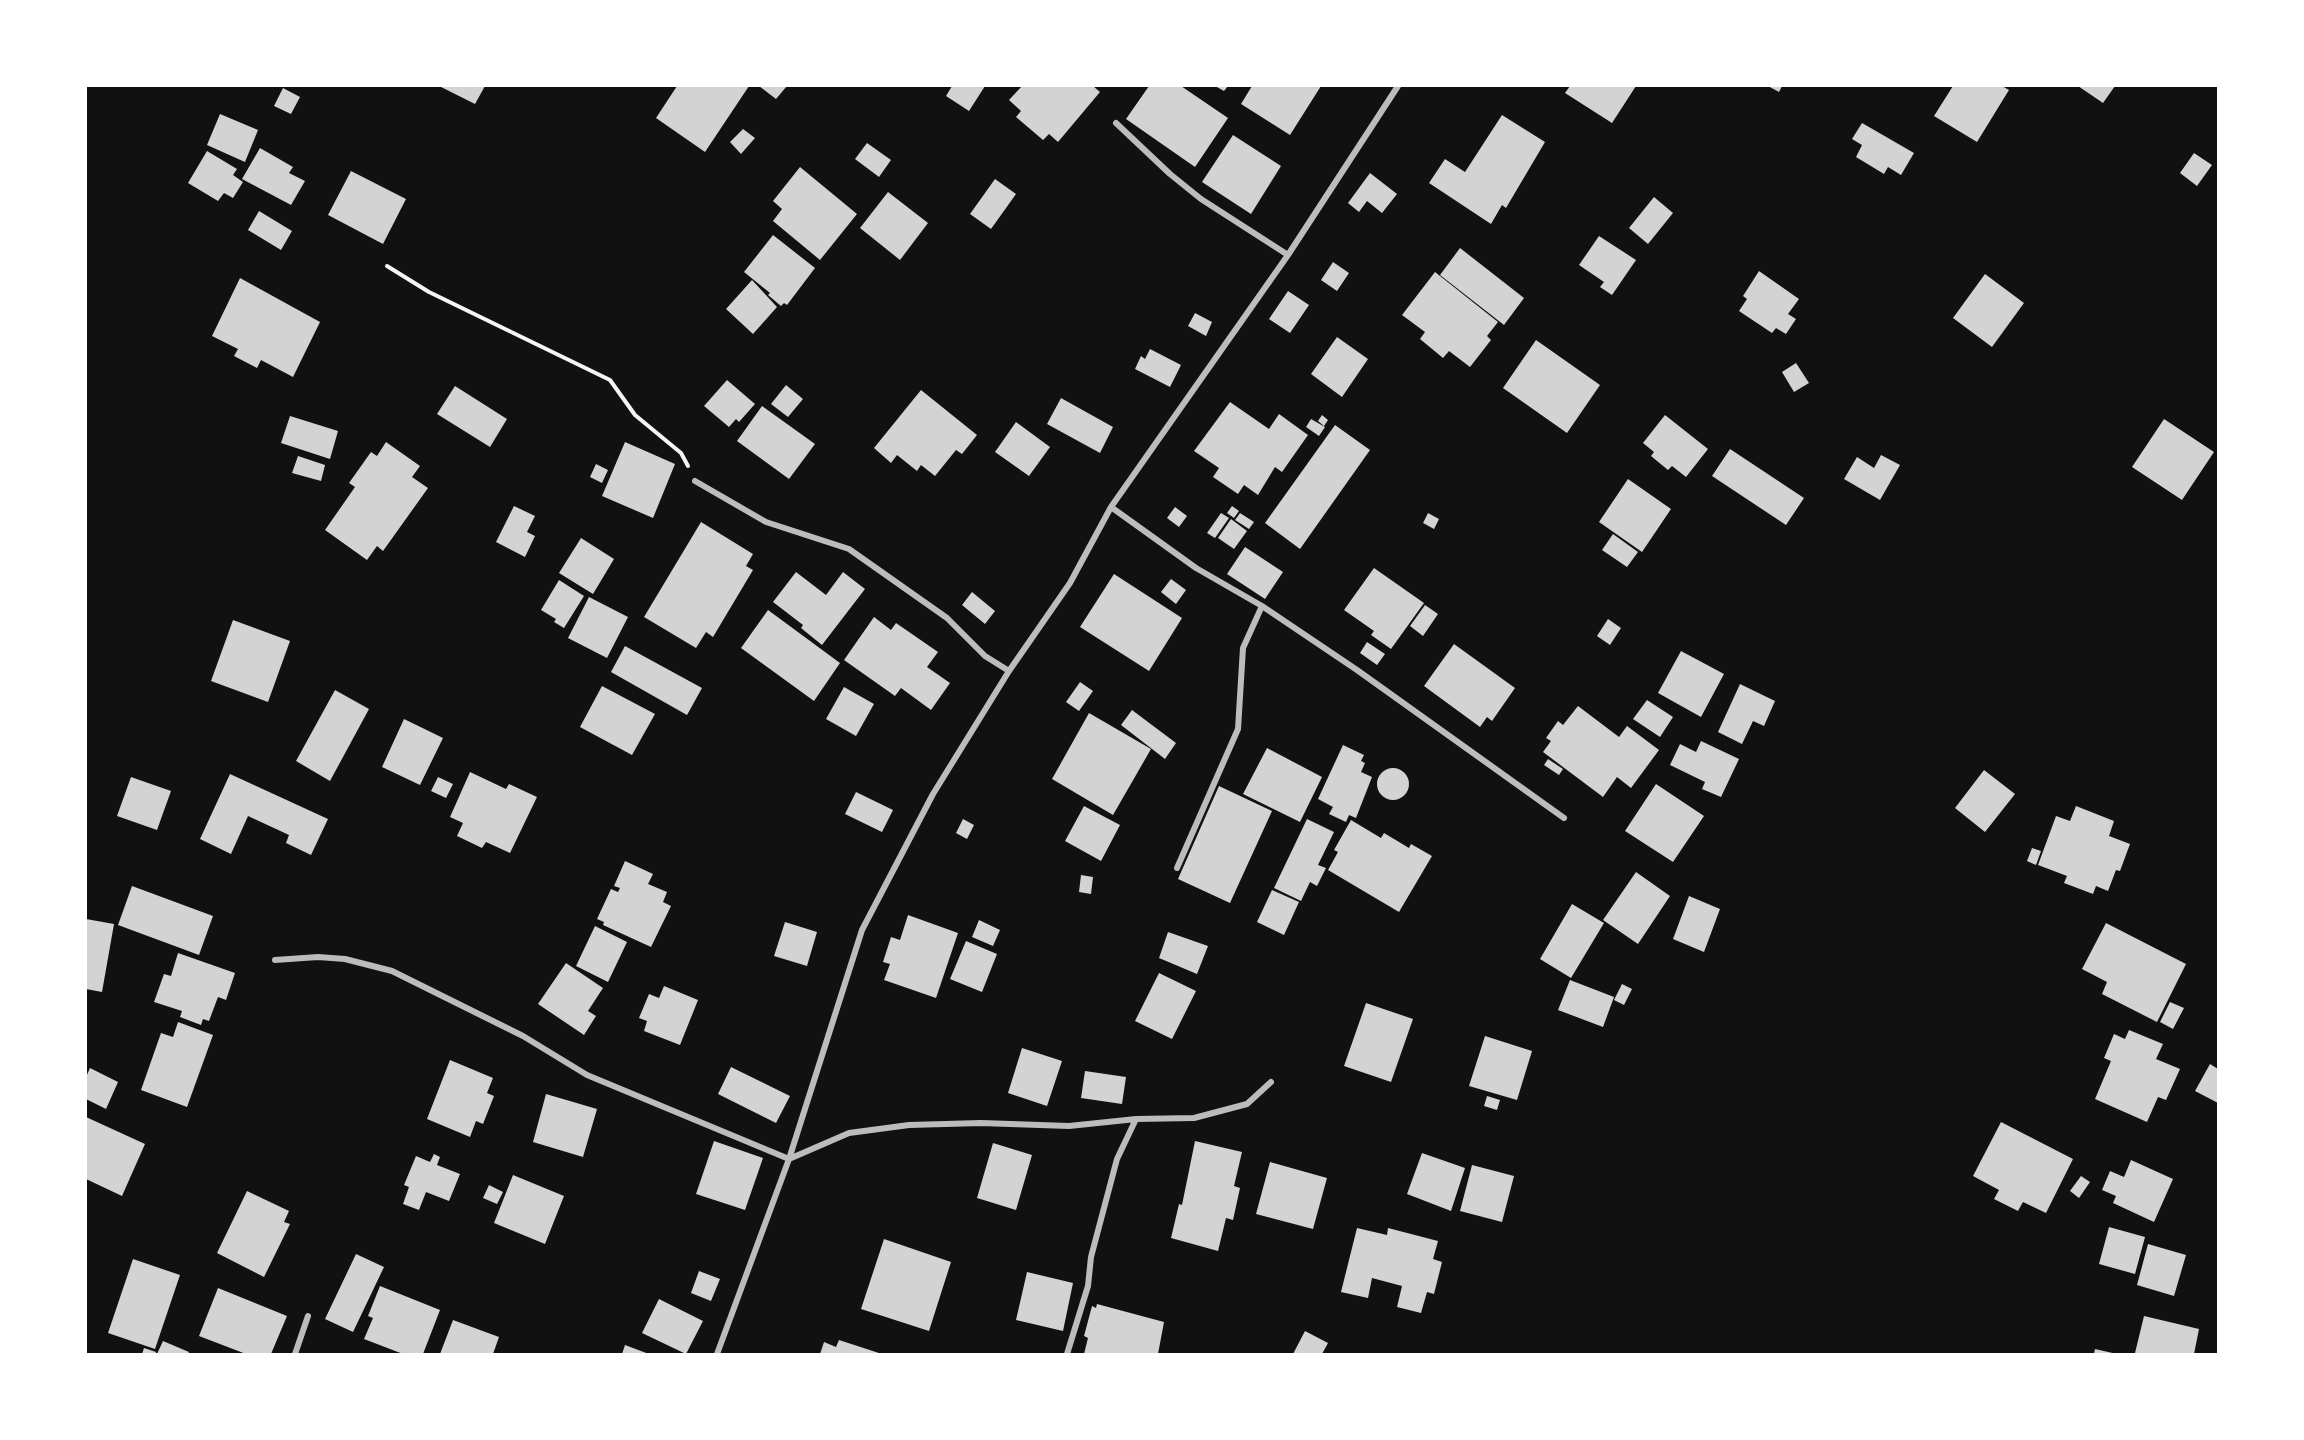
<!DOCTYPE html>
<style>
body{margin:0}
#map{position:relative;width:2304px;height:1440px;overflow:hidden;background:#111;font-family:"PT Sans",sans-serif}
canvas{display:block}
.frame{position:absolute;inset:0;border:87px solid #fff;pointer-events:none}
</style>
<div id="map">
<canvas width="2304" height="1440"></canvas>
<div class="frame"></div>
</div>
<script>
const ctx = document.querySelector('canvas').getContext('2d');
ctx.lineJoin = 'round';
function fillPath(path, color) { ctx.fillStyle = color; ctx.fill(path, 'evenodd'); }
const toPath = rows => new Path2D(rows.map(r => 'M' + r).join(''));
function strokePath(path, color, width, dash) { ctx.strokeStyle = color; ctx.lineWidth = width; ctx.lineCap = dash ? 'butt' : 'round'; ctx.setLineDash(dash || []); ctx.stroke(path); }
const building = toPath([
 [439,86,485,86,475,104],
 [677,86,749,86,705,152,656,118],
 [759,86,787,86,776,99],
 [952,86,985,86,969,111,946,96],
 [1022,86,1093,86,1100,92,1058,142,1049,134,1043,140,1016,117,1021,111,1009,100],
 [1149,86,1181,86,1228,118,1195,167,1126,119],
 [1215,86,1228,86,1224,91],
 [1252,86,1321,86,1290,135,1241,104],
 [1570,86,1636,86,1612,123,1565,93],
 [1768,86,1782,86,1779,92],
 [1953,86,2002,86,2009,90,1977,142,1934,116],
 [2078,86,2115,86,2103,103],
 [283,88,300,97,291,114,274,106],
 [220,114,258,130,245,162,207,145],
 [1502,115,1545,142,1506,208,1502,205,1491,224,1429,183,1445,159,1465,172],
 [1862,123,1914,153,1901,175,1888,167,1884,174,1856,157,1862,145,1852,139],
 [743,129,755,138,741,154,730,142],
 [1233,135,1281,166,1251,214,1202,182],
 [867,143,891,160,879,177,855,159],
 [260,148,293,167,289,173,305,181,291,205,242,179],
 [207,151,237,169,233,175,243,182,233,198,224,193,218,201,188,183],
 [2194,153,2212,165,2197,186,2180,173],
 [800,167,857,214,820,260,773,221,782,209,773,201],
 [351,171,406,199,383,244,328,215],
 [1370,173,1397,194,1382,213,1367,201,1359,212,1348,203],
 [995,179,1016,194,991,229,970,214],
 [888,192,928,223,900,260,860,228],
 [1654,197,1673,213,1648,244,1629,228],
 [259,211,292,231,281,250,248,230],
 [773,235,815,268,787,305,784,303,781,306,768,295,770,293,744,272],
 [1599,236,1636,260,1612,295,1600,287,1604,282,1579,265],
 [1460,248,1524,298,1504,325,1440,275],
 [1333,262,1349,273,1337,291,1321,280],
 [1759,271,1799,299,1788,314,1796,319,1786,334,1776,328,1772,333,1739,311,1747,299,1743,296],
 [1435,272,1498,322,1487,336,1491,340,1470,367,1449,351,1443,358,1420,339,1425,332,1402,315],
 [1985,274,2024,303,1992,347,1953,318],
 [240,278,320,322,293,377,261,360,257,368,234,356,238,349,212,336],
 [752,280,777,307,753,334,726,309],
 [1288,291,1309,305,1290,333,1269,319],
 [1195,313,1212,322,1206,336,1188,326],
 [1337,337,1368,359,1342,397,1311,374],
 [1536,340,1600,385,1567,433,1503,388],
 [1150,349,1181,365,1170,387,1135,369,1141,356,1145,359],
 [1796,363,1809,383,1794,392,1782,372],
 [727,380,755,404,739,422,736,419,729,427,704,406],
 [786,385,803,399,788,417,771,404],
 [455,386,507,419,490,447,437,414],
 [921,390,977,435,962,454,956,450,935,476,921,465,917,471,897,455,891,463,874,448],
 [1061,398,1113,427,1100,453,1047,424],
 [1230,402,1269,429,1279,414,1308,435,1282,472,1275,467,1258,495,1244,485,1238,494,1213,477,1219,468,1194,451],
 [762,406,815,444,789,479,737,441],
 [1322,415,1328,420,1324,426,1318,421],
 [1665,415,1708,449,1686,477,1672,466,1668,470,1651,456,1654,452,1643,443],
 [290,416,338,431,330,459,281,443],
 [1311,419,1325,427,1319,436,1306,427],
 [2164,419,2214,452,2182,500,2132,467],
 [1016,422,1050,447,1029,476,995,452],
 [1335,425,1370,450,1300,549,1265,523],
 [386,442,420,466,412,477,428,488,383,551,377,546,367,560,325,530,355,487,349,483,371,452,377,456],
 [625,442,675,464,653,518,602,496],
 [1730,449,1804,498,1786,525,1712,476],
 [1881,455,1900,465,1880,500,1844,479,1857,457,1874,468],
 [298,456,325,465,321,481,292,473],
 [596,464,608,470,602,483,590,477],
 [1628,479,1671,509,1642,552,1599,522],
 [514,506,535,516,527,532,535,536,525,557,496,542],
 [1232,506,1239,511,1234,518,1227,513],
 [1175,507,1187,516,1179,527,1167,518],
 [1221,513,1229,518,1215,538,1207,533],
 [1240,513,1254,522,1249,529,1235,520],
 [1428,513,1439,519,1434,529,1423,523],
 [1231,519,1247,531,1234,549,1218,538],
 [701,522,753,554,746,566,753,570,713,637,706,632,696,648,644,617],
 [1613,534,1638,552,1627,567,1602,550],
 [581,538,614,559,593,594,559,573],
 [1245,547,1283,572,1265,599,1227,574],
 [1374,568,1424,603,1391,649,1371,635,1374,631,1344,610],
 [796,572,826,595,843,572,865,589,822,645,801,628,803,625,773,602],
 [1114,574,1182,618,1149,671,1080,627],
 [1171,579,1186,590,1176,604,1161,592],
 [559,580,584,596,564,628,554,622,556,619,541,610],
 [972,592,995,611,985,624,962,605],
 [589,597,628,617,607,658,568,638],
 [1425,605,1438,614,1423,636,1410,626],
 [768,610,840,663,814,701,741,648],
 [874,617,891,630,896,623,938,652,927,667,950,683,931,710,901,688,895,696,844,660],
 [1608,619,1621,628,1610,645,1597,636],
 [233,620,290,641,268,702,211,681],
 [1367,642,1385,654,1377,665,1360,653],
 [1454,644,1515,688,1492,721,1487,717,1480,727,1424,686],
 [625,646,702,688,687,715,611,672],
 [1681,651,1724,674,1701,717,1658,693],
 [1080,682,1093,691,1079,711,1066,702],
 [1740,684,1775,701,1764,726,1753,721,1742,744,1718,732],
 [602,686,655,714,632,755,580,727],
 [844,687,874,704,856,736,826,719],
 [335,690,369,709,330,781,296,761],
 [1647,700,1673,717,1660,737,1633,719],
 [1578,706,1619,737,1627,726,1659,750,1631,788,1617,777,1603,797,1543,752,1551,741,1546,738,1558,721,1563,725],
 [1132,710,1176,743,1165,759,1121,725],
 [1089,713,1151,749,1113,815,1052,779],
 [404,719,443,738,420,785,382,767],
 [1701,741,1739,759,1721,797,1702,789,1705,782,1670,765,1680,744,1696,752],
 [1343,745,1364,755,1361,761,1365,763,1361,772,1372,777,1356,818,1349,815,1346,822,1329,814,1333,807,1318,799],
 [1267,748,1322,777,1300,822,1243,794],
 [1548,759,1563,769,1559,775,1544,765],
 '1377 784a16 16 0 1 1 32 0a16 16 0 1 1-32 0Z',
 [1984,770,2015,794,1985,832,1955,808],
 [470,772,506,789,509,784,537,797,510,853,486,842,482,848,457,836,463,823,450,817],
 [230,774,328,819,311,855,286,843,289,835,248,816,231,854,200,839],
 [131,777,171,791,157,830,117,816],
 [438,777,453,784,446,798,431,791],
 [1656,784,1704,816,1673,862,1625,831],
 [1219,786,1272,811,1230,903,1178,879],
 [856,792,893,810,882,832,845,814],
 [1084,806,1120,825,1101,861,1065,841],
 [2076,806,2114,821,2109,836,2130,844,2120,871,2116,870,2108,891,2096,886,2093,894,2064,883,2067,876,2038,865,2056,816,2070,821],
 [963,819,974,825,967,839,956,833],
 [1307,819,1334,832,1318,865,1326,868,1317,886,1310,882,1301,901,1274,888],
 [1351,820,1381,838,1384,833,1409,848,1411,844,1432,856,1399,912,1328,870,1338,852,1334,850],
 [2032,848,2041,851,2036,865,2027,861],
 [625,861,653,874,648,884,667,892,663,902,671,906,651,947,603,925,604,922,597,919,611,889,618,892,620,888,614,886],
 [1636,872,1670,896,1638,944,1603,920],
 [1081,875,1093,877,1091,894,1079,892],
 [132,886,213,916,199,955,118,925],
 [1272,890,1299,902,1284,935,1257,922],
 [1689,896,1720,909,1704,952,1673,939],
 [1572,904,1604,923,1571,978,1540,959],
 [908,915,958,933,936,998,884,980,890,964,883,962,891,937,900,940],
 [86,919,114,924,102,992,86,989],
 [979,920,1000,930,993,946,972,937],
 [785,922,817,932,807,966,774,956],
 [2106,923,2186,964,2157,1022,2102,994,2107,982,2082,969],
 [595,926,627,942,608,982,576,966],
 [1168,932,1208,946,1197,974,1159,958],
 [966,941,997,954,982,992,950,979],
 [178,953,235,973,226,1000,218,997,209,1021,203,1019,201,1025,180,1017,182,1011,154,1002,164,974,171,976],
 [566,963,603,988,588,1011,596,1016,584,1035,538,1004],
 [1159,973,1196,991,1172,1039,1135,1021],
 [1570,980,1614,997,1603,1027,1558,1010],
 [1622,984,1632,989,1624,1005,1614,1000],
 [664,986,698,1000,680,1045,644,1031,647,1021,639,1018,649,994,659,998],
 [2170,1002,2184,1008,2173,1029,2160,1022],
 [1366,1003,1413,1019,1391,1082,1344,1066],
 [178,1022,213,1035,187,1107,141,1090,161,1033,173,1037],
 [2129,1030,2163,1044,2156,1059,2180,1069,2166,1100,2158,1097,2147,1122,2095,1099,2111,1061,2104,1058,2114,1034,2125,1039],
 [1485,1036,1532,1051,1517,1100,1469,1086],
 [1022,1048,1062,1061,1047,1106,1008,1093],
 [450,1060,493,1078,487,1093,494,1096,483,1124,476,1121,470,1137,427,1119],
 [2210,1064,2218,1069,2218,1103,2195,1091],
 [731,1067,790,1096,776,1123,718,1094],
 [90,1068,118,1082,106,1109,86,1099,86,1077],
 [1085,1071,1126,1077,1122,1104,1081,1098],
 [546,1094,597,1109,583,1157,533,1142],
 [1487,1096,1500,1100,1497,1110,1484,1106],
 [86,1117,145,1144,122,1196,86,1179],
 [2001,1122,2073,1159,2046,1213,2023,1202,2018,1211,1994,1199,1999,1190,1973,1176],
 [714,1141,763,1158,745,1210,696,1194],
 [1195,1141,1242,1152,1234,1186,1240,1188,1233,1220,1226,1218,1218,1251,1171,1238,1179,1204,1182,1205],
 [993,1143,1032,1155,1016,1210,977,1198],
 [1422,1153,1465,1168,1451,1211,1407,1194],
 [434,1154,440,1157,437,1165,460,1174,449,1201,426,1192,419,1210,403,1204,409,1187,404,1185,416,1156,430,1162],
 [2131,1160,2173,1179,2154,1222,2113,1203,2116,1196,2102,1190,2110,1171,2124,1177],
 [1270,1162,1327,1178,1313,1229,1256,1214],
 [1472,1165,1514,1176,1502,1222,1460,1211],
 [513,1175,564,1196,545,1244,494,1223],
 [2081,1176,2090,1182,2079,1198,2070,1191],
 [489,1185,503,1192,497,1204,483,1198],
 [247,1191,289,1211,284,1222,290,1224,264,1277,217,1253],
 [2109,1227,2145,1237,2135,1274,2099,1264],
 [1357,1228,1387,1235,1388,1228,1438,1241,1433,1259,1442,1262,1434,1294,1427,1292,1421,1313,1397,1307,1402,1286,1372,1278,1368,1298,1341,1292],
 [884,1239,951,1262,929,1331,861,1309],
 [2148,1244,2186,1255,2174,1296,2137,1285],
 [356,1254,384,1267,353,1332,325,1319],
 [133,1259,180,1275,155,1349,108,1333],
 [699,1271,720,1279,711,1301,691,1293],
 [1027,1272,1073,1283,1063,1331,1016,1320],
 [380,1286,440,1310,423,1354,403,1354,364,1339,373,1318,368,1316],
 [218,1288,287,1316,271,1354,246,1354,199,1336],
 [659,1299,703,1321,686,1354,642,1333],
 [1097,1304,1164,1322,1158,1354,1084,1354,1088,1338,1084,1336,1092,1306,1096,1308],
 [2144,1316,2199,1329,2194,1354,2135,1353],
 [453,1320,499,1337,493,1354,440,1354],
 [1305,1331,1328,1343,1322,1354,1293,1354],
 [839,1340,882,1354,820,1354,824,1342,836,1347],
 [163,1341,189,1352,188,1354,157,1354],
 [625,1345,649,1354,622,1354],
 [144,1348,156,1352,155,1354,142,1354],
 [2095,1349,2117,1354,2094,1354]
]);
const path = toPath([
 [387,266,429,292,610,380,635,415,681,453,688,466]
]);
const minor = toPath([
 [1116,123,1170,174,1201,199,1288,255],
 [695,481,766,522,849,549,947,618,985,656,1009,671],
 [1111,507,1196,568,1262,606,1357,670,1564,818],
 [1177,868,1238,729,1243,648,1262,606],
 [275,960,318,957,345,959,392,971,523,1036,587,1075,789,1159,849,1133,909,1125,981,1123,1069,1126,1136,1119,1194,1118,1247,1104,1271,1082],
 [295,1354,308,1316],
 [717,1354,789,1159,862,930,933,794,1009,671,1070,583,1111,507,1288,255,1398,86],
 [1067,1354,1088,1286,1091,1257,1117,1159,1136,1119]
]);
fillPath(building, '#d3d3d3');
strokePath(path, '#f5f5f5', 4);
strokePath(minor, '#bcbcbc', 6);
</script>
